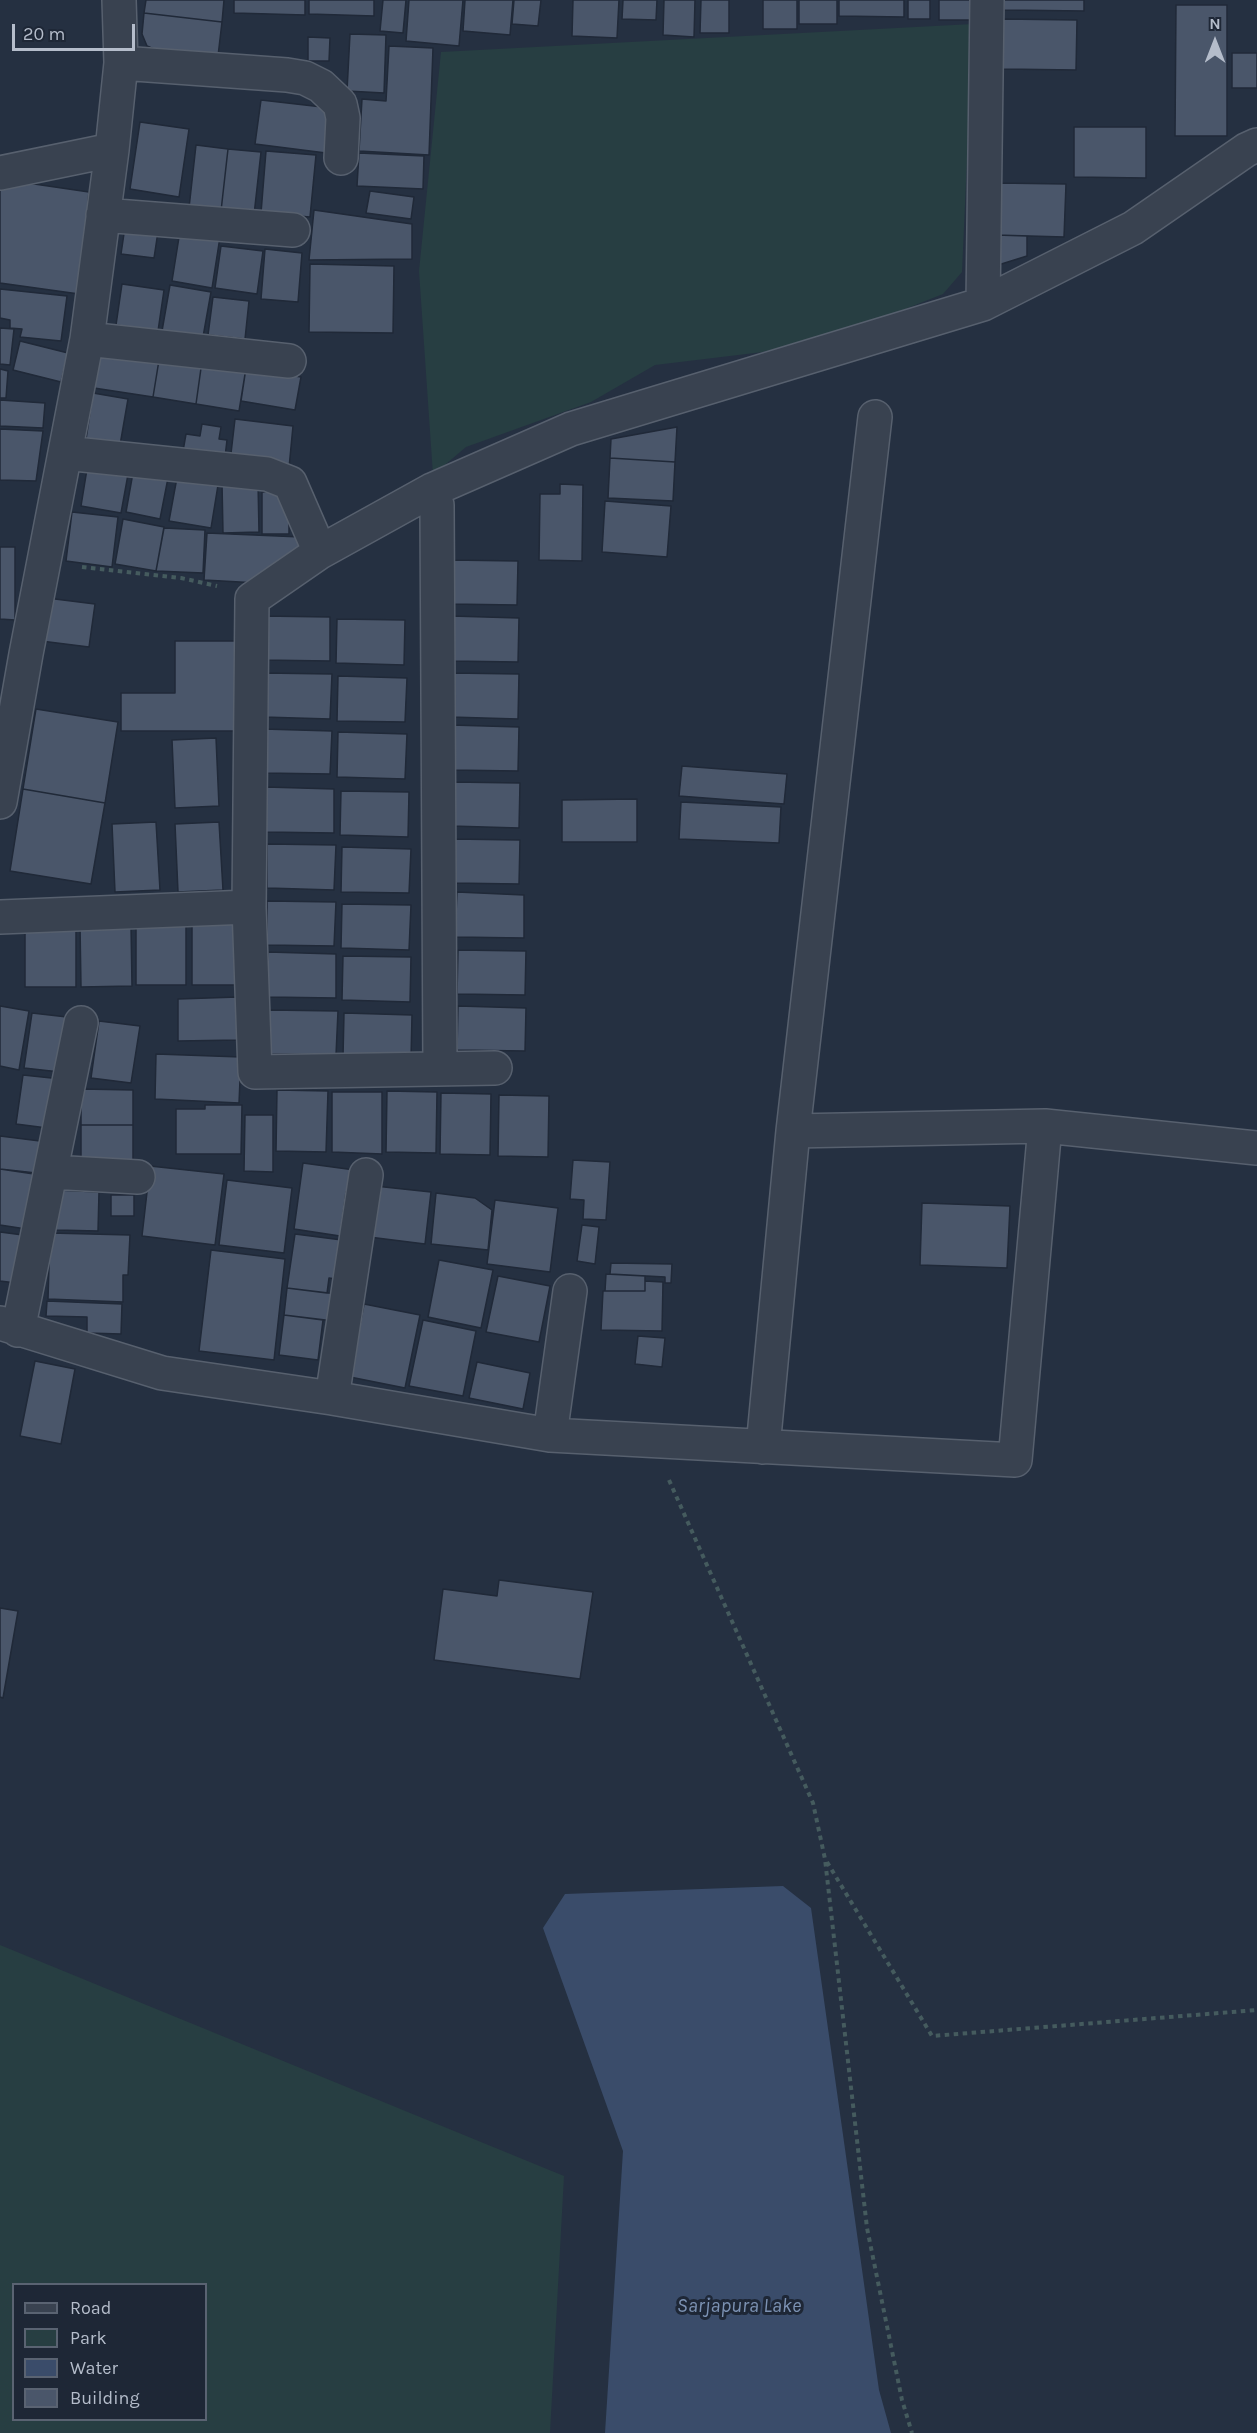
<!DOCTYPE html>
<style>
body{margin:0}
#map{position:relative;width:1257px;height:2433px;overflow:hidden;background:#253041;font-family:Karla,sans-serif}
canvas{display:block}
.legend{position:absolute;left:12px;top:2283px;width:195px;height:138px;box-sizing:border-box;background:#1e2736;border:2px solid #5a6372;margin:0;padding:8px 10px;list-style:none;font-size:18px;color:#b5bdcb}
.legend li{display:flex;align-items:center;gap:12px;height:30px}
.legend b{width:30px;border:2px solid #5a6372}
.north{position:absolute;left:1185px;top:12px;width:60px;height:60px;-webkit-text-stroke:4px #1e2736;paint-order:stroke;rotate:0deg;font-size:16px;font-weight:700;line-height:24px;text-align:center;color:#b5bdcb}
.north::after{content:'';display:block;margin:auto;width:21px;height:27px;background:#b5bdcb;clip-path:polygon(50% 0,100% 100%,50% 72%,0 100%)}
.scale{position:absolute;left:12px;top:24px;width:123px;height:27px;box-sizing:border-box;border:3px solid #b5bdcb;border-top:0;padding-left:8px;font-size:18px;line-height:21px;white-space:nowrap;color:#b5bdcb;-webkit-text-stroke:4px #1e2736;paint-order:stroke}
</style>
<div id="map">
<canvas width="1257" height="2433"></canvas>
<ul class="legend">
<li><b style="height:8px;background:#394250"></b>Road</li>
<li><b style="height:16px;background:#273e42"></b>Park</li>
<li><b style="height:16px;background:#3a4c6a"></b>Water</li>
<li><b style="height:16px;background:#4a566a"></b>Building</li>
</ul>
<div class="north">N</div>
<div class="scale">20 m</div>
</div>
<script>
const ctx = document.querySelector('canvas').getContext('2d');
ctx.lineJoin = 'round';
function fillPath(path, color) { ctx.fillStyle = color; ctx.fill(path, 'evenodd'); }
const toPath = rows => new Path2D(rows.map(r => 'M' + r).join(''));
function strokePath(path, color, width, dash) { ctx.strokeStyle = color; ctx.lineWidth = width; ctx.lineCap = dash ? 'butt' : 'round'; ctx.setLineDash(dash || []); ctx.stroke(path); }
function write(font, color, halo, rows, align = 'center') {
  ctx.font = font + ' Karla,sans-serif'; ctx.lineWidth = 6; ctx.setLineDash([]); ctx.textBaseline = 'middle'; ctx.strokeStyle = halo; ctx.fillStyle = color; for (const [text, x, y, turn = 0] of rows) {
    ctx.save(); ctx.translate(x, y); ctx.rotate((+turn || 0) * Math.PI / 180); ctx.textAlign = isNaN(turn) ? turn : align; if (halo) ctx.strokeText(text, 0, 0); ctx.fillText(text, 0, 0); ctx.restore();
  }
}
const green = toPath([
 [973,24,962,272,943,294,847,332,763,352,655,365,591,402,466,447,433,475,419,271,441,52],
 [0,1945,564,2176,550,2433,0,2433],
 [206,2284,206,2420,14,2420,14,2284]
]);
const water = toPath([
 [783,1886,811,1908,879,2390,891,2433,605,2433,623,2151,543,1928,565,1894]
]);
const building = toPath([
 [146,0,224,0,222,22,144,13,146,0],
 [234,0,305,0,305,15,234,13,234,0],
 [309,0,374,0,374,16,309,14,309,0],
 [383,0,406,0,403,33,380,31,383,0],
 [409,0,463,0,459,46,406,41,409,0],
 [465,0,513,0,510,35,463,31,465,0],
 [514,0,541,0,538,26,512,24,514,0],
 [573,0,619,0,617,38,572,36,573,0],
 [623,0,657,0,656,20,622,19,623,0],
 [664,0,695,0,694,37,663,35,664,0],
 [701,0,729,0,729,33,700,33,701,0],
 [763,0,797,0,797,29,763,29,763,0],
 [799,0,837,0,837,24,799,24,799,0],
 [839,0,904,0,904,17,839,16,839,0],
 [908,0,930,0,930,19,908,19,908,0],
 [939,0,978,0,978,20,939,20,939,0],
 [1004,0,1084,0,1084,11,1004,10,1004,0],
 [1176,5,1227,5,1227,136,1175,136,1176,5],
 [144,13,222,22,218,56,154,49,147,46,142,34,144,13],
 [1003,19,1077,20,1076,70,1003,69,1003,19],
 [350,34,386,35,384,93,347,91,350,34],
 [308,37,330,38,329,61,308,61,308,37],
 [389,46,433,48,429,155,359,151,362,99,386,101,389,46],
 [1232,53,1257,53,1257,88,1232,88,1232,53],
 [261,100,331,108,326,153,255,144,261,100],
 [140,122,189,129,179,197,130,189,140,122],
 [1074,127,1146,127,1146,178,1074,177,1074,127],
 [196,145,228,149,221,211,189,208,196,145],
 [228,149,261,152,254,215,221,211,228,149],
 [266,151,316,155,310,217,261,213,266,151],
 [359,153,424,156,423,189,357,186,359,153],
 [0,179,89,192,88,202,99,204,79,294,0,283,0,179],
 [997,183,1066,184,1064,237,996,235,997,183],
 [370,191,414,197,411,219,366,213,370,191],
 [314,210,412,224,412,259,309,260,314,210],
 [126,220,159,225,154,258,121,254,126,220],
 [180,231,220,237,212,288,172,281,180,231],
 [996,235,1027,236,1027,256,995,266,996,235],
 [221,246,263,251,257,294,215,288,221,246],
 [265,249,302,253,298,302,261,299,265,249],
 [310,264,394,266,393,333,309,332,310,264],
 [122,284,164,290,158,331,116,325,122,284],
 [170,285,211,292,203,337,162,331,170,285],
 [0,289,67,296,61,341,20,337,22,329,10,328,10,320,0,318,0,289],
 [213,297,249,301,245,339,208,335,213,297],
 [0,328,14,329,10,365,0,364,0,328],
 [20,341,68,353,61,382,13,370,20,341],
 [101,346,160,354,153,397,94,388,101,346],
 [160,354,202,361,196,404,153,397,160,354],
 [202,361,246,368,239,411,196,404,202,361],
 [246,368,301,377,295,410,241,401,246,368],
 [0,369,8,371,6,398,0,398,0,369],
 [93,393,128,399,119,451,85,446,93,393],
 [0,400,45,403,43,428,0,426,0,400],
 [235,419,293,426,289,468,230,462,235,419],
 [202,424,221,427,219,439,227,440,225,457,183,451,186,434,200,436,202,424],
 [677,427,675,462,610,458,611,439,677,427],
 [0,429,43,431,36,481,0,480,0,429],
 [610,458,675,462,673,501,608,498,610,458],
 [88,463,129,469,121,513,81,506,88,463],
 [134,467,169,473,160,519,126,512,134,467],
 [178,472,219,479,211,528,169,521,178,472],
 [258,482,259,532,223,533,222,483,258,482],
 [560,484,583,485,582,561,539,560,540,494,560,494,560,484],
 [289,491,289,534,262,534,262,492,289,491],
 [605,501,671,506,667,557,602,552,605,501],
 [72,512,118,517,112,567,66,561,72,512],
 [123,519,164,527,156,571,115,564,123,519],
 [164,528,205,530,203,573,156,571,164,528],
 [207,533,301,537,299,558,258,583,204,580,207,533],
 [0,547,15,547,15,620,0,619,0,547],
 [450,560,518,561,517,605,449,604,450,560],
 [47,598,95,604,89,647,41,641,47,598],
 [262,616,330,617,330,661,261,660,262,616],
 [451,616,519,618,518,662,450,661,451,616],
 [337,619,405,620,404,665,336,663,337,619],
 [175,641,235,641,235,731,121,731,121,693,175,693,175,641],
 [263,673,332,674,330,719,263,717,263,673],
 [451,673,519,674,518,719,450,717,451,673],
 [338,676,407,678,405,722,337,721,338,676],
 [36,709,118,722,105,803,23,789,36,709],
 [451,725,519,727,518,771,449,770,451,725],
 [263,729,332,731,330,774,263,773,263,729],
 [338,732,407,734,405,779,337,777,338,732],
 [216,738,219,806,175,808,172,740,216,738],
 [682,766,787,774,784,804,679,796,682,766],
 [452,782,520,783,519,828,451,826,452,782],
 [266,787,334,789,334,833,265,832,266,787],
 [23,789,105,803,91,884,10,871,23,789],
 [341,791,409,792,408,837,340,835,341,791],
 [637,799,637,842,562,842,562,800,637,799],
 [681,802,781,807,779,843,679,839,681,802],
 [156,822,160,890,115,892,112,824,156,822],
 [219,822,223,890,178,892,175,824,219,822],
 [452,839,520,840,519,884,451,883,452,839],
 [267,844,336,845,334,890,267,888,267,844],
 [342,847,411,849,409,893,341,892,342,847],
 [457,892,524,895,524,938,455,937,457,892],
 [267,901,336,902,334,946,267,945,267,901],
 [342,904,411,905,409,950,341,948,342,904],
 [192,920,237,920,237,985,192,985,192,920],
 [136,922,186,922,186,985,136,985,136,922],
 [80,925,131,925,132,986,81,987,80,925],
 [76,926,76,987,25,987,25,927,76,926],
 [458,950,526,951,525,995,457,994,458,950],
 [268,952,336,954,336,998,267,997,268,952],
 [343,956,411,957,410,1002,342,1000,343,956],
 [238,997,239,1040,178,1041,178,999,238,997],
 [0,1006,29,1011,19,1070,0,1066,0,1006],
 [458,1006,526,1008,525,1051,457,1050,458,1006],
 [269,1010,338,1011,336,1055,269,1054,269,1010],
 [32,1013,67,1017,60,1072,24,1068,32,1013],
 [344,1013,412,1015,411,1059,343,1057,344,1013],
 [99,1021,140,1026,131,1083,91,1078,99,1021],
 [156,1054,241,1057,239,1103,155,1099,156,1054],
 [23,1075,61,1079,55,1129,16,1124,23,1075],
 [81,1089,133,1090,133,1125,81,1125,81,1089],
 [277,1090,328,1091,326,1152,276,1151,277,1090],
 [387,1091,437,1092,436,1153,386,1152,387,1091],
 [332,1092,382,1092,382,1154,332,1152,332,1092],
 [441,1093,491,1094,490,1155,440,1154,441,1093],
 [499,1095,549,1096,548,1157,498,1156,499,1095],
 [205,1105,242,1105,241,1154,176,1154,176,1109,205,1109,205,1105],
 [245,1115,273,1115,273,1172,244,1171,245,1115],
 [81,1125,133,1125,133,1165,81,1165,81,1125],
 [0,1136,40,1141,36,1173,0,1169,0,1136],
 [573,1160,610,1162,606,1220,583,1219,584,1200,570,1199,573,1160],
 [303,1163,362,1171,358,1195,346,1192,340,1236,294,1229,303,1163],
 [150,1166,224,1174,215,1245,142,1236,150,1166],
 [0,1169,34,1174,26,1229,0,1225,0,1169],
 [227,1180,292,1188,284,1253,219,1245,227,1180],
 [375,1186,431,1192,425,1244,369,1237,375,1186],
 [57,1190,99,1192,98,1231,56,1230,57,1190],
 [436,1193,475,1198,492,1210,488,1250,431,1244,436,1193],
 [111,1195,134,1195,134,1216,111,1216,111,1195],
 [495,1200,558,1208,550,1272,487,1264,495,1200],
 [922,1203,1010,1206,1007,1268,920,1265,922,1203],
 [582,1225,599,1227,595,1264,577,1261,582,1225],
 [0,1232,23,1235,16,1283,0,1281,0,1232],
 [50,1233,130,1235,128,1275,123,1275,123,1302,48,1299,50,1233],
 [295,1234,342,1240,336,1279,329,1278,327,1293,287,1288,295,1234],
 [211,1250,285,1259,274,1360,199,1351,211,1250],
 [439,1260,493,1270,481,1328,428,1317,439,1260],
 [611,1263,672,1264,671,1283,665,1283,665,1277,610,1274,611,1263],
 [606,1274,645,1276,645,1291,605,1291,606,1274],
 [498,1276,550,1286,539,1342,486,1332,498,1276],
 [645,1281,663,1282,662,1331,601,1330,603,1291,645,1291,645,1281],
 [287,1288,345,1295,342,1322,284,1315,287,1288],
 [47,1301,122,1304,121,1334,87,1333,87,1317,46,1316,47,1301],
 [364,1304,420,1315,405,1388,350,1377,364,1304],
 [284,1315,323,1320,318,1360,279,1355,284,1315],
 [423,1320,476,1331,463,1396,409,1386,423,1320],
 [638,1336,665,1338,662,1367,635,1364,638,1336],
 [35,1361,75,1369,61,1444,20,1436,35,1361],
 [477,1362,530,1373,523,1409,469,1398,477,1362],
 [499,1580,593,1592,580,1679,434,1660,443,1589,497,1596,499,1580],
 [0,1608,18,1611,3,1698,0,1697,0,1608]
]);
const path = toPath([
 [82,567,181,578,217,586],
 [669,1480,813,1803,825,1859,867,2228,902,2400,912,2433],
 [827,1862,932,2036,1257,2010]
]);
const minor = toPath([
 [121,63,287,75,305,78,321,86,340,104,343,118,341,158],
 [0,173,112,150],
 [103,215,293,230],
 [983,304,987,0],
 [87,339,289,361],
 [65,453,267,474,290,483,320,552],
 [432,490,437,505,440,1069],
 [0,802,26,654,87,339,112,150,121,63,119,0],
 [0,917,249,907],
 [495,1068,255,1072,249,907,252,599,320,552,432,490,571,429,983,304,1133,228,1246,150,1257,145],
 [793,1131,1045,1126,1257,1148],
 [51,1172,138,1177],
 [0,1323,162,1373,332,1398,550,1435,1015,1460,1045,1126],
 [18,1330,81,1023],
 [332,1398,366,1175],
 [550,1435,570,1291],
 [763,1447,793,1131,875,417]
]);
const waterNames = [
 ["Sarjapura Lake",739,2306]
];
fillPath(green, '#273e42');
fillPath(water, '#3a4c6a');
fillPath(building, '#4a566a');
strokePath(building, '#202938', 1.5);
strokePath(minor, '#57606e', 36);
strokePath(path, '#455b5e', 4, [4.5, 4.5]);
strokePath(minor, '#394250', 33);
write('italic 20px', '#7c92b3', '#1e2736', waterNames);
</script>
